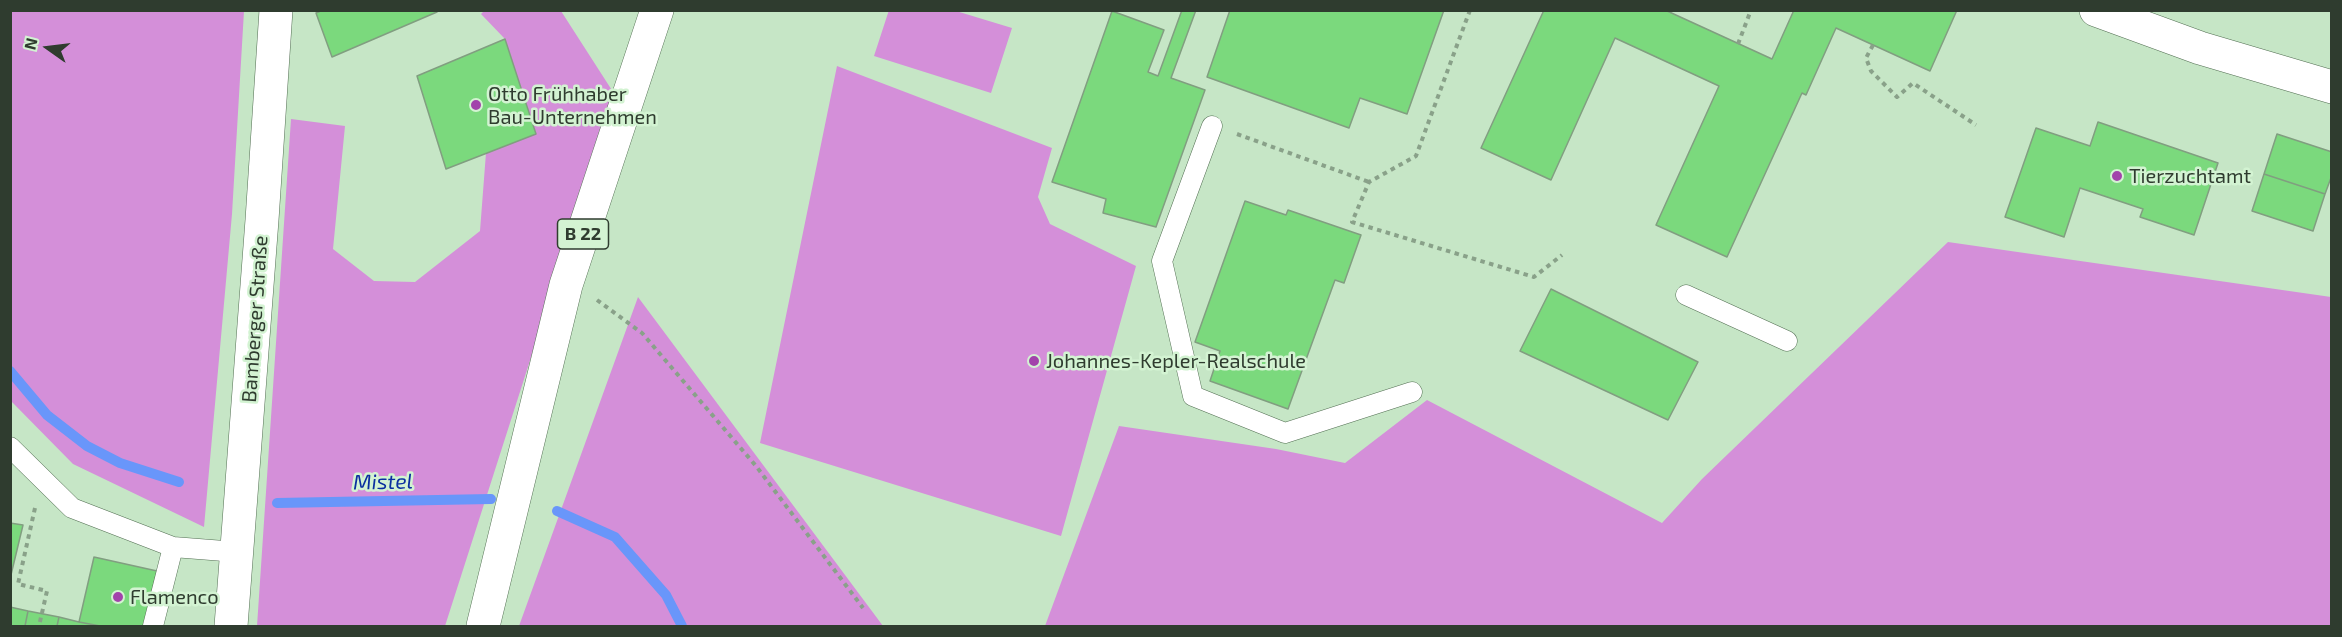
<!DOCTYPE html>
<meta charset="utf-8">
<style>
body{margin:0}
#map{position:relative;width:2342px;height:637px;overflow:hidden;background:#c6e6c6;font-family:"Exo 2",sans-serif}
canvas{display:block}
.frame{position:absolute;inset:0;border:12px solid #2f3c2f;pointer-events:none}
.north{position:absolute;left:18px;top:18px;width:60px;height:60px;-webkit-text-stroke:4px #d3f3d2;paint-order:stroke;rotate:284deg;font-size:16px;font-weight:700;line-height:24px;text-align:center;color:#2f3c2f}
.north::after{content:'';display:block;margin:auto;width:21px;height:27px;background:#2f3c2f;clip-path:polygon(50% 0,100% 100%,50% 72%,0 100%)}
</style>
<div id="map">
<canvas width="2342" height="637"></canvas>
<div class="frame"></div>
<div class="north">N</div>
</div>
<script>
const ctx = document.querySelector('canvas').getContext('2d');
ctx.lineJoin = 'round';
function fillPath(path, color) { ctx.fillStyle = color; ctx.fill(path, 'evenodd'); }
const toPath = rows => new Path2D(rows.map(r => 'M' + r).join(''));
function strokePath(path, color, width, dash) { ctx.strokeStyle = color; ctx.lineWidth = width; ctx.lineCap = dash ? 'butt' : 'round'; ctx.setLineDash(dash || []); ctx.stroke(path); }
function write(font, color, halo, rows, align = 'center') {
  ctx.font = font + ' "Exo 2",sans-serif'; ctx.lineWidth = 5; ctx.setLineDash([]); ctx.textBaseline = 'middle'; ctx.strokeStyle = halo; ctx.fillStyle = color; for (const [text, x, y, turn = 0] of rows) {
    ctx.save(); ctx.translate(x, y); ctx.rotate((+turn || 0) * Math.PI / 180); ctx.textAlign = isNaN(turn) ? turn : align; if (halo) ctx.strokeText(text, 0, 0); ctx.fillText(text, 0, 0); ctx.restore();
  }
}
const green = toPath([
 [11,10,244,11,232,214,204,527,73,464,11,401],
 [485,10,561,11,615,95,445,626,257,626,291,119,345,126,333,249,374,281,415,282,480,231,486,153,536,133,505,39,481,14],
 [889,10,956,11,1012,28,991,93,874,56],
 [837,66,1052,148,1038,197,1050,224,1136,266,1061,536,760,443],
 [1948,242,2331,297,2331,626,1045,626,1119,426,1276,449,1345,463,1427,400,1662,523,1702,479],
 [638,297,883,626,519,626]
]);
const stream = toPath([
 [10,371,47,415,87,446,120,463,179,482],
 [277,503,491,499],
 [557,511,615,537,666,595,682,626]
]);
const building = toPath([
 [323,10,437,10,437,12,332,57,316,13,323,10],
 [1182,10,1196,10,1171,78,1205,90,1156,227,1103,213,1106,199,1052,182,1112,11,1164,30,1148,72,1158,76,1182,10],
 [1230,10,1444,10,1407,114,1360,98,1349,128,1207,77,1230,10],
 [1544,10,1665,10,1772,59,1794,10,1957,10,1930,71,1836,28,1806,95,1802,93,1727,257,1656,225,1719,86,1615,38,1551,180,1481,148,1544,10],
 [505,39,536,134,446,169,417,76,505,39],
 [2098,122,2218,163,2194,235,2140,217,2143,209,2080,188,2064,237,2005,217,2036,128,2090,146,2098,122],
 [2277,134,2332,152,2332,175,2325,194,2264,174,2277,134],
 [2264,174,2325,194,2313,231,2252,211,2264,174],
 [1245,201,1286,215,1288,210,1361,235,1344,283,1335,280,1288,409,1210,381,1220,351,1195,342,1245,201],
 [1551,289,1698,362,1668,420,1520,351,1551,289],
 [10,523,23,525,10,579,10,523],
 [94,557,157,571,144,626,100,626,79,622,94,557],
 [10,607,28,611,25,626,10,626,10,607],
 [28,611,59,617,57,626,25,626,28,611],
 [59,617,79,622,100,626,57,626,59,617]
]);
const path = toPath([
 [1470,10,1416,156,1369,182,1352,222,1534,277,1562,255],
 [1738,44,1751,10],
 [1873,45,1866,58,1871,71,1897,97,1913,83,1976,125],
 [1237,134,1369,182],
 [597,300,642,333,756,466,863,608],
 [35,508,18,584,47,591,39,626]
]);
const lane = toPath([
 [1212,126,1162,261,1193,396,1285,433,1412,392],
 [1686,295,1787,341],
 [10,447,72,508,173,547,237,552],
 [153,626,173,547]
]);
const street = toPath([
 [2096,10,2200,48,2332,87]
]);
const secondary = toPath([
 [231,626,262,220,276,10]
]);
const primary = toPath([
 [483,626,566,285,657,10]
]);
const markers = [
 [476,105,6,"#a243ab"],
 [2117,176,6,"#a243ab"],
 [1034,361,6,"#a243ab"],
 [118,597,6,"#a243ab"]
];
const shields = [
 [583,234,51]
];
const shieldNames = [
 ["B 22",583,234]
];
const poiNames = [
 ["Otto Frühhaber",488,94],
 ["Bau-Unternehmen",488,117],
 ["Tierzuchtamt",2129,176],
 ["Johannes-Kepler-Realschule",1046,361],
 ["Flamenco",130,597]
];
const streetNames = [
 ["Bamberger Straße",255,319,-86]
];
const waterNames = [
 ["Mistel",383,482,-1]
];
fillPath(green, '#d48fd9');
strokePath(stream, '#6996fa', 10);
fillPath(building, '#7bd97d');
strokePath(building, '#819e80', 1.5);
strokePath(lane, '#536f53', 21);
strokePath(street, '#536f53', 34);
strokePath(secondary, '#536f53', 34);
strokePath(primary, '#536f53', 34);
strokePath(path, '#89a189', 4, [4.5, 4.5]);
strokePath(lane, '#fff', 20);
strokePath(street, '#fff', 33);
strokePath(secondary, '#fff', 33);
strokePath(primary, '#fff', 33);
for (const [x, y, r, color] of markers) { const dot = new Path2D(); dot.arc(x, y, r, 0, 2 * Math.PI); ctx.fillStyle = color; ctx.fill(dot); strokePath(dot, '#d3f3d2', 2); }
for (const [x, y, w] of shields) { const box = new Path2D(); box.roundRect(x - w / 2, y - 15, w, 30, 4.5); ctx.fillStyle = '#d3f3d2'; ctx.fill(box); strokePath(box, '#2f3c2f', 1.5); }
write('bold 18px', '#2f3c2f', null, shieldNames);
write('20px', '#2f3c2f', '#d3f3d2', poiNames, 'left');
write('20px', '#2f3c2f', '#d3f3d2', streetNames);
write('italic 21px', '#0a2fa0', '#d3f3d2', waterNames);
</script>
